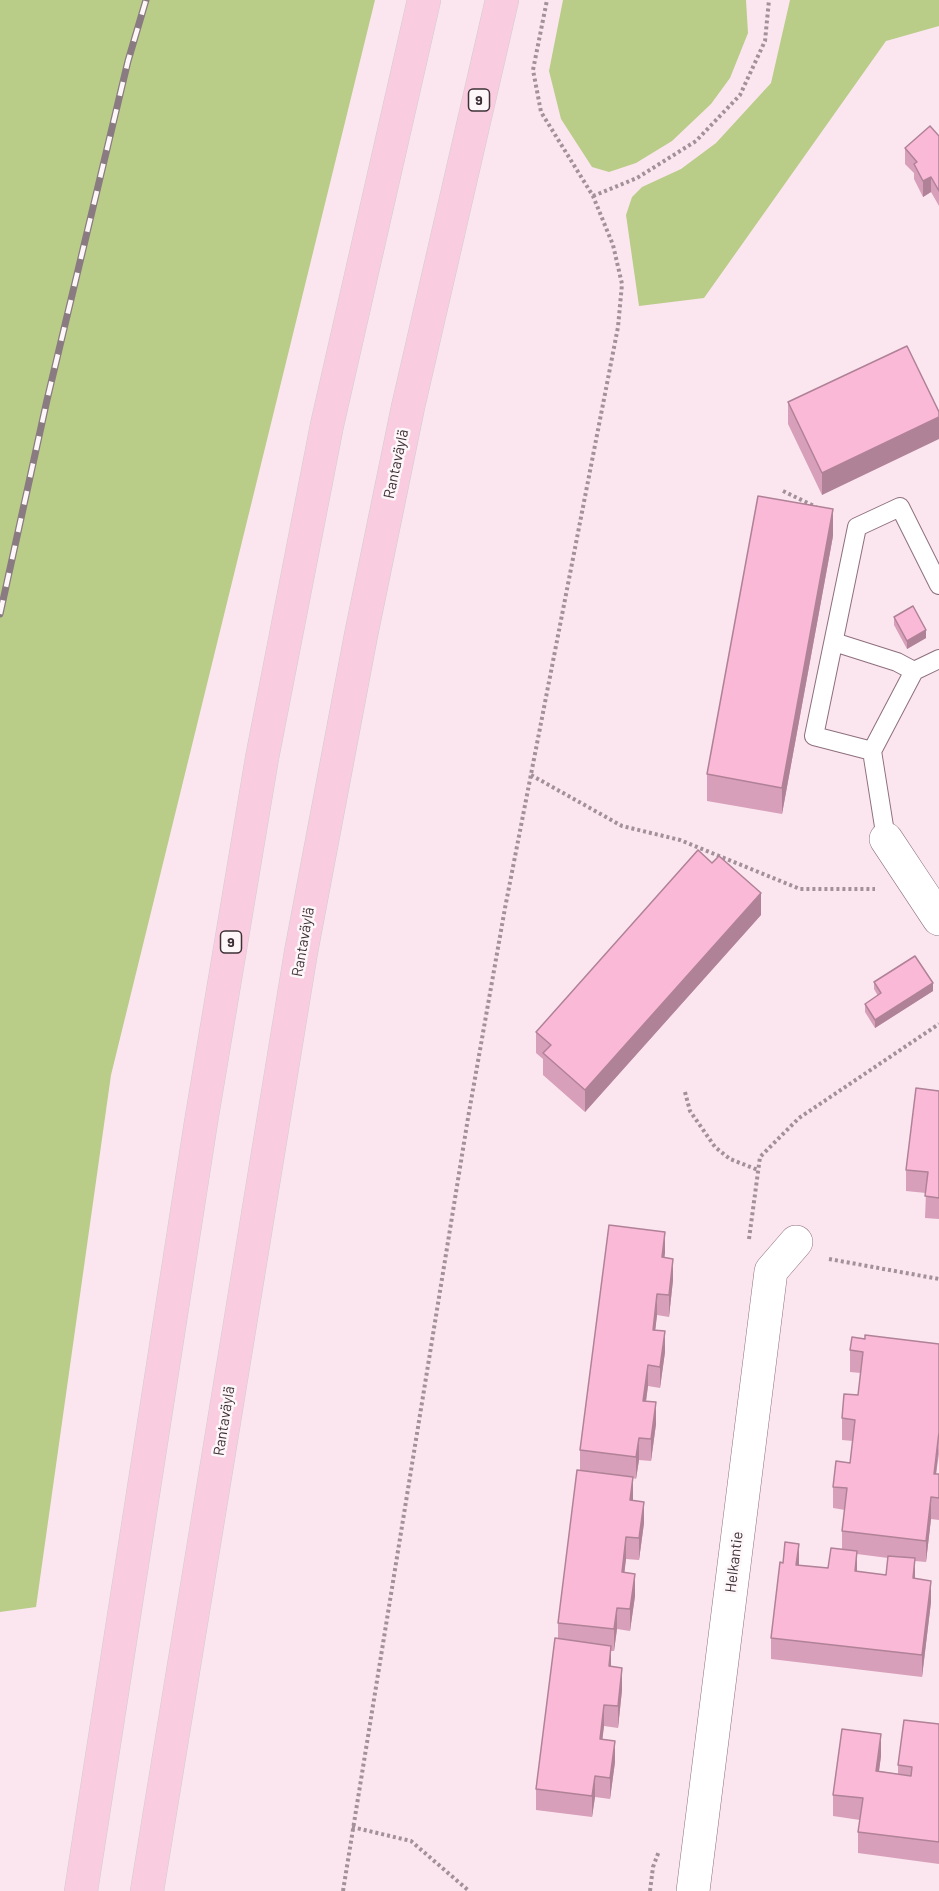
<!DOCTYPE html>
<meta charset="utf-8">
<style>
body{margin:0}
canvas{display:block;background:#fbe5ee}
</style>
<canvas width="939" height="1891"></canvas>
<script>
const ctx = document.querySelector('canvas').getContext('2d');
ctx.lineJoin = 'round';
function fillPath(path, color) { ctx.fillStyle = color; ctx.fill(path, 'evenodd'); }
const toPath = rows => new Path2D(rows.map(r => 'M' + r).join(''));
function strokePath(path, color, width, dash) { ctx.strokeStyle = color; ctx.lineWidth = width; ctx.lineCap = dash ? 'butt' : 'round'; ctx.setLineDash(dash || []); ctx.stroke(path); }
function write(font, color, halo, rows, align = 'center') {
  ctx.font = font + ' Barlow,sans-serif'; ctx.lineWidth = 5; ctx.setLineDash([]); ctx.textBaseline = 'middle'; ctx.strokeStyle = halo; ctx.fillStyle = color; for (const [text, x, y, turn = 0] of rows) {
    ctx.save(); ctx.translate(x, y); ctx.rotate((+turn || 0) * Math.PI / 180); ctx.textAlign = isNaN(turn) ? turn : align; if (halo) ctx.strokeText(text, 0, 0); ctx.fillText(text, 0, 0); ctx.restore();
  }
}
const green = toPath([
 [0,0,375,0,111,1075,36,1607,0,1612],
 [563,0,746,0,748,33,730,78,711,104,672,141,636,163,609,172,592,167,561,119,549,71],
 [790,0,939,0,939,26,886,41,704,298,639,306,626,215,632,197,642,187,681,169,716,143,771,83]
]);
const path = toPath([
 [593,196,637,178,696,141,740,95,765,41,769,0],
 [783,491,816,507],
 [531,775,622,826,680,840,800,889,875,889],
 [685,1092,690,1111,715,1147,730,1159,758,1170],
 [749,1239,760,1157,799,1118,939,1024],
 [829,1259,939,1279],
 [352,1827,411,1841,469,1891],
 [343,1891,468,1118,505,908,618,327,622,284,613,245,593,196,541,112,533,70,547,0],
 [650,1891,653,1867,659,1851]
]);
const service = toPath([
 [834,642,897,662,914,671],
 [872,751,814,736,857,527,900,507,939,585],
 [886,839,872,751,914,671,939,659]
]);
const minor = toPath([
 [886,839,939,919],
 [693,1891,771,1271,796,1242]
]);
const trunk = toPath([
 [81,1891,201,1122,262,758,327,425,424,0],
 [147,1891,301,952,361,635,408,407,502,0]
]);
const rail = toPath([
 [0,614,47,400,128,61,146,0]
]);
const wall = toPath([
 [939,136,939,206,931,192,923,197,914,179,914,173,905,164,905,148],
 [907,346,822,495,788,424,788,402],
 [833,536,782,814,707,801,707,774],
 [894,617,926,638,907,649,894,625],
 [761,915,585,1112,543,1075,543,1059,536,1053,536,1032],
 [874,982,933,991,875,1028,865,1012,865,1004,878,996,874,989],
 [939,1091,939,1219,925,1218,926,1193,906,1191,906,1170],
 [665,1253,664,1257,673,1280,669,1317,657,1315,655,1330,665,1352,660,1388,648,1386,646,1401,656,1424,651,1461,639,1460,636,1479,633,1478,633,1500,644,1523,639,1560,626,1559,624,1572,635,1596,630,1631,617,1629,614,1651,611,1651,611,1667,622,1690,618,1728,604,1726,602,1739,615,1762,610,1799,595,1797,592,1817,536,1810,536,1789,558,1639,558,1623,580,1470,580,1450],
 [939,1344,939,1454,936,1474,939,1474,939,1520,931,1519,926,1562,915,1561,915,1578,931,1602,922,1677,771,1659,771,1638,799,1565,828,1568,842,1549,842,1531,845,1510,833,1508,833,1487,850,1463,853,1441,842,1440,842,1418,858,1395,861,1373,850,1372,850,1350],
 [857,1554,888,1558,886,1575,857,1572],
 [939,1724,939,1864,858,1853,858,1832,860,1820,833,1816,833,1795,881,1756,879,1771,898,1774,898,1765]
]);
const shadedWall = toPath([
 [931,177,931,192,923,197,923,181],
 [939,417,939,439,822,495,822,473],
 [833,509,833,536,782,814,782,788],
 [926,630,926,638,907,649,907,641],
 [761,893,761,915,585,1112,585,1090],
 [933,983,933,991,875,1028,875,1020],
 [665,1232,665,1253,662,1278,662,1257],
 [673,1259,673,1280,669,1317,669,1295],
 [657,1294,657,1315,653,1351,653,1330],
 [665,1331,665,1352,660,1388,660,1367],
 [648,1365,648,1386,643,1423,643,1401],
 [656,1402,656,1424,651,1461,651,1439],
 [938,1432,938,1454,934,1495,934,1474],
 [639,1438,639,1460,636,1479,636,1457],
 [633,1477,633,1499,630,1521,630,1500],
 [931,1497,931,1519,926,1562,926,1541],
 [644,1502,644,1523,639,1560,639,1538],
 [626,1537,626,1559,622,1594,622,1572],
 [799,1544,799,1566,796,1565],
 [857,1551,857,1573,855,1571],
 [915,1558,915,1580,913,1578],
 [635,1574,635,1596,630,1631,630,1609],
 [931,1581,931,1602,922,1677,922,1655],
 [617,1608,617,1629,614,1651,614,1629],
 [611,1646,611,1667,609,1666],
 [622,1668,622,1690,618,1728,618,1706],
 [604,1705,604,1726,600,1760,600,1739],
 [881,1734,881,1756,876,1793,876,1771],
 [615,1741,615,1762,610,1799,610,1778],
 [595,1776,595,1797,592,1817,592,1796]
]);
const building = toPath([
 [930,126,939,136,939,191,931,177,923,181,914,164,917,162,905,148,930,126],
 [907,346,939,412,939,417,822,473,788,402,907,346],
 [758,496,833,509,782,788,707,774,758,496],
 [913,606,926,630,907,641,894,617,913,606],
 [698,850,712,863,719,856,761,893,585,1090,543,1053,551,1045,536,1032,698,850],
 [915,956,933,983,875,1020,865,1004,881,993,874,982,915,956],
 [916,1088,939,1091,939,1198,925,1196,928,1172,906,1170,916,1088],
 [609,1225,665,1232,662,1257,673,1259,669,1295,657,1294,653,1330,665,1331,660,1367,648,1365,643,1401,656,1402,651,1439,639,1438,636,1457,580,1450,609,1225],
 [865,1335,939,1344,939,1432,934,1474,939,1474,939,1498,931,1497,926,1541,842,1531,847,1488,833,1487,836,1461,850,1463,855,1420,842,1418,844,1394,858,1395,863,1352,850,1350,852,1337,865,1339,865,1335],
 [577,1470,633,1477,630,1500,644,1502,639,1538,626,1537,622,1572,635,1574,630,1609,617,1608,614,1629,558,1623,577,1470],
 [785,1542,799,1544,796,1565,828,1568,831,1548,857,1551,855,1571,886,1575,888,1556,915,1558,913,1578,931,1581,922,1655,771,1638,780,1562,783,1563,785,1542],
 [555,1638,611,1646,609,1666,622,1668,618,1706,604,1705,600,1739,615,1741,610,1778,595,1776,592,1796,536,1789,555,1638],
 [904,1720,939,1724,939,1842,858,1832,863,1798,833,1795,842,1729,881,1734,876,1771,911,1776,912,1767,898,1765,904,1720]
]);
const shields = [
 [479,100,21],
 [231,942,21]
];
const shieldNames = [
 ["9",479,100],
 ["9",231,942]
];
const streetNames = [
 ["Rantaväylä",396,464,-78],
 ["Rantaväylä",303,942,-80],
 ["Rantaväylä",224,1421,-81],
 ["Helkantie",734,1562,-83]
];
fillPath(green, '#b9cd89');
strokePath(service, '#8e6f7d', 20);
strokePath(minor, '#8e6f7d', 34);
strokePath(trunk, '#d0cdcf', 34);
strokePath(path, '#a39199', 4, [3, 3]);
strokePath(service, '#fff', 18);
strokePath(minor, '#fff', 33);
strokePath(trunk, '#facce0', 33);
strokePath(rail, '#8a7a81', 7);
strokePath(rail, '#fef7fa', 4.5, [14]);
fillPath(wall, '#d89fba');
fillPath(shadedWall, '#b08297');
fillPath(building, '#fbb9d8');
strokePath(building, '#b08297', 1.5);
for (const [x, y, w] of shields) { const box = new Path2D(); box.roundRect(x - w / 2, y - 11, w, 22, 4.5); ctx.fillStyle = '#fef7fa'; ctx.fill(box); strokePath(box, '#3d3036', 1.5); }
write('bold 14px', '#3d3036', null, shieldNames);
write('15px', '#3d3036', '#fef7fa', streetNames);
</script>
